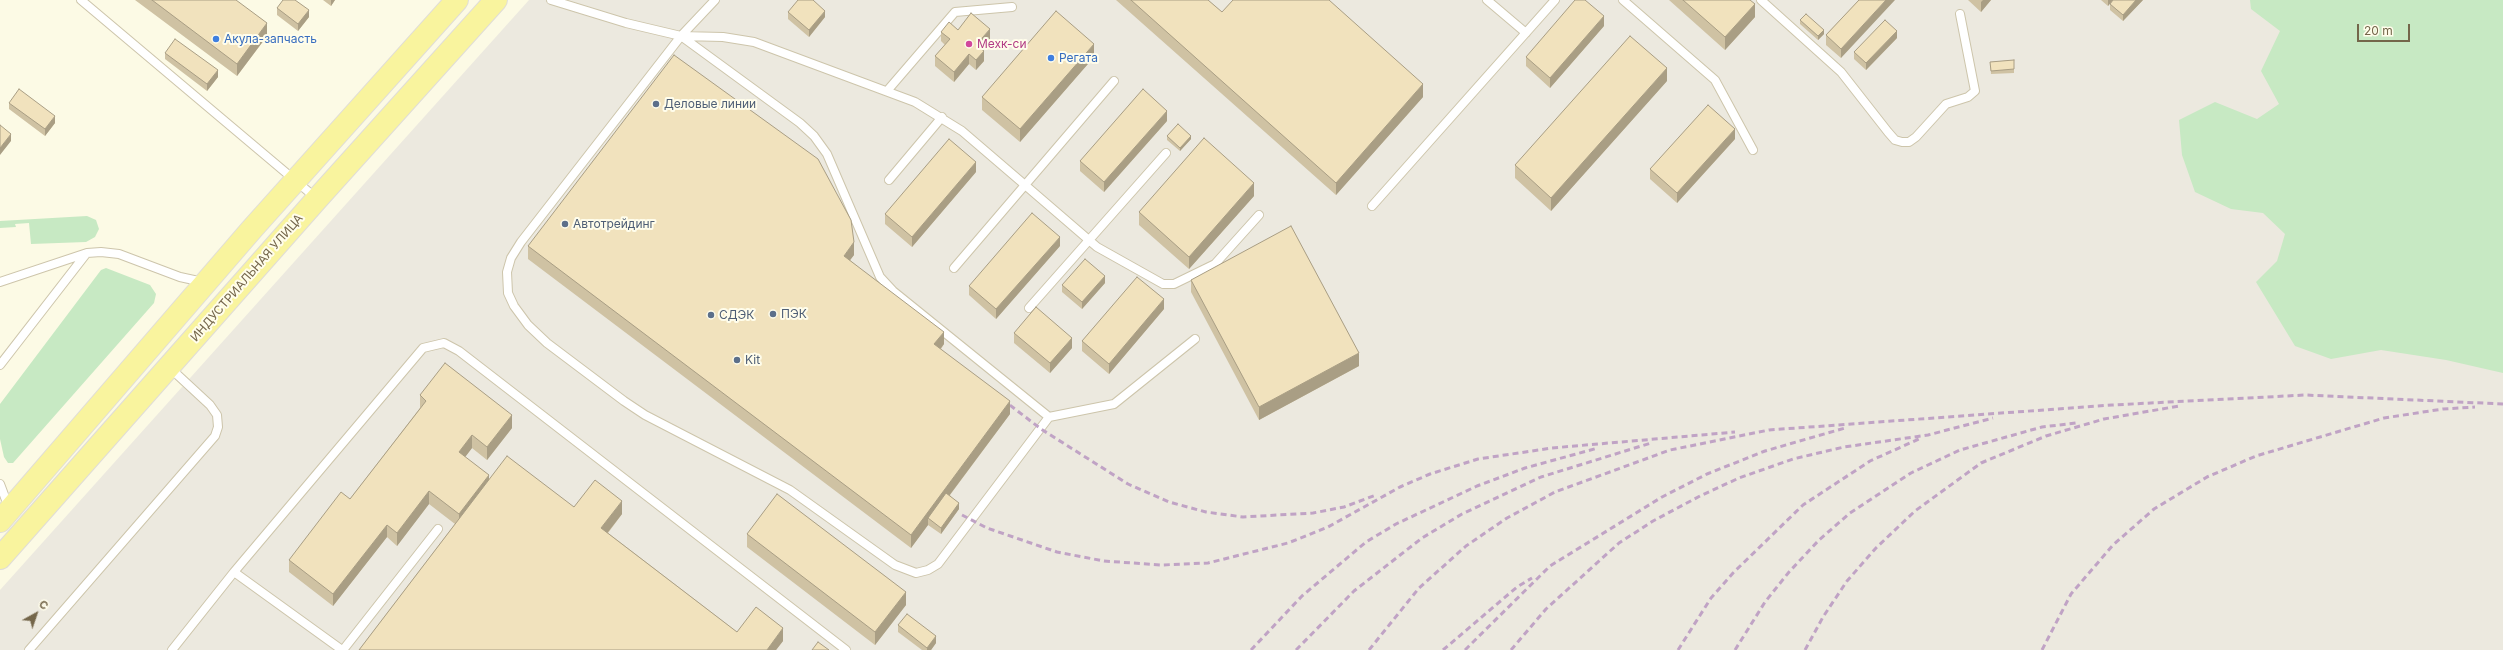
<!DOCTYPE html>
<meta charset="utf-8">
<style>
body{margin:0}
#map{position:relative;width:2503px;height:650px;overflow:hidden;background:#fcfae5;font-family:Inter,sans-serif}
canvas{display:block}
.north{position:absolute;left:16px;top:594px;width:40px;height:40px;-webkit-text-stroke:3px #fffdeb;paint-order:stroke;rotate:40deg;font-size:11px;font-weight:700;line-height:16px;text-align:center;color:#74664a}
.north::after{content:'';display:block;margin:auto;width:14px;height:18px;background:#74664a;clip-path:polygon(50% 0,100% 100%,50% 72%,0 100%)}
.scale{position:absolute;left:2357px;top:24px;width:53px;height:18px;box-sizing:border-box;border:2px solid #74664a;border-top:0;padding-left:5px;font-size:12px;line-height:14px;white-space:nowrap;color:#74664a;-webkit-text-stroke:3px #fffdeb;paint-order:stroke}
</style>
<div id="map">
<canvas width="2503" height="650"></canvas>
<div class="north">С</div>
<div class="scale">20 m</div>
</div>
<script>
const ctx = document.querySelector('canvas').getContext('2d');
ctx.lineJoin = 'round';
function fillPath(path, color) { ctx.fillStyle = color; ctx.fill(path, 'evenodd'); }
const toPath = rows => new Path2D(rows.map(r => 'M' + r).join(''));
function strokePath(path, color, width, dash) { ctx.strokeStyle = color; ctx.lineWidth = width; ctx.lineCap = dash ? 'butt' : 'round'; ctx.setLineDash(dash || []); ctx.stroke(path); }
function write(font, color, halo, rows, align = 'center') {
  ctx.font = font + ' Inter,sans-serif'; ctx.lineWidth = 4; ctx.setLineDash([]); ctx.textBaseline = 'middle'; ctx.strokeStyle = halo; ctx.fillStyle = color; for (const [text, x, y, turn = 0] of rows) {
    ctx.save(); ctx.translate(x, y); ctx.rotate((+turn || 0) * Math.PI / 180); ctx.textAlign = isNaN(turn) ? turn : align; if (halo) ctx.strokeText(text, 0, 0); ctx.fillText(text, 0, 0); ctx.restore();
  }
}
const industrial = toPath([
 [529,0,2503,0,2503,650,0,650,0,590]
]);
const green = toPath([
 [2250,0,2503,0,2503,373,2446,360,2381,350,2331,359,2295,346,2256,282,2277,261,2285,234,2263,213,2231,209,2195,192,2182,155,2179,120,2215,102,2257,119,2279,104,2261,71,2280,31,2251,9],
 [87,216,96,220,99,229,95,237,86,242,31,244,29,223,15,224,16,227,0,228,0,221],
 [106,268,150,285,156,294,154,303,13,463,8,463,4,457,0,439,0,404,101,270]
]);
const lane = toPath([
 [81,0,316,198],
 [551,0,626,23,681,36,715,0],
 [1487,0,1526,33],
 [1623,0,1715,80,1753,150],
 [1761,0,1841,72,1888,132,1895,140,1902,142,1909,142,1916,137,1946,104,1968,97,1975,91,1960,14],
 [681,36,521,242,511,258,507,272,508,293,514,306,528,325,547,343,624,401,645,415,790,490,895,565,916,573,928,570,938,564,1049,417,1114,404,1195,339],
 [681,36,800,123,814,136,827,154,880,277,893,291,1049,417],
 [681,36,723,37,754,42,915,102,962,131,1025,185,1114,81],
 [887,91,955,12,1012,7],
 [889,180,942,117],
 [1372,206,1555,0],
 [954,268,1025,185,1097,247,1163,284,1174,284,1215,264,1259,215],
 [0,282,87,253,101,252,119,254,180,277,203,282],
 [1029,308,1166,153],
 [0,365,86,254],
 [0,484,9,508],
 [234,572,342,650],
 [29,650,215,436,218,427,217,415,210,405,169,367],
 [172,650,234,572,423,348,444,343,459,351,846,650],
 [343,650,438,529]
]);
const primary = toPath([
 [0,521,252,229,457,0],
 [0,558,317,199,496,0]
]);
const rail = toPath([
 [1002,399,1041,429,1128,484,1169,502,1206,512,1243,517,1313,513,1344,507,1376,495],
 [962,515,987,528,1057,552,1104,561,1161,565,1208,563,1288,543,1328,527,1400,487,1430,474,1478,459,1552,448,1735,432],
 [1251,650,1302,596,1366,542,1396,524,1477,486,1525,468,1598,448],
 [1296,650,1354,591,1422,538,1462,514,1541,477,1651,443],
 [1369,650,1419,588,1466,546,1507,518,1555,492,1670,450,1769,430,2112,405,2305,395,2503,404],
 [1443,650,1517,587,1532,578],
 [1465,650,1550,566,1662,497,1707,474,1765,451,1845,428],
 [1511,650,1546,609,1619,543,1653,521,1700,496,1739,478,1793,459,1844,447,1928,435,1993,418],
 [1678,650,1711,598,1733,573,1803,505,1870,461,1919,439],
 [1735,650,1765,602,1789,572,1819,540,1850,513,1911,473,1960,450,2042,427,2076,423],
 [1805,650,1823,617,1847,581,1876,548,1915,511,1981,463,2046,436,2104,419,2179,406],
 [2042,650,2071,594,2113,545,2154,509,2207,477,2256,456,2384,418,2443,409,2475,407]
]);
const wall = toPath([
 [135,0,236,0,267,36,237,76],
 [323,0,335,0,331,6],
 [1116,0,1208,0,1222,12,1423,97,1336,195],
 [1669,0,1750,0,1755,17,1725,50],
 [1859,0,1841,58,1826,45,1826,35],
 [1968,0,1991,0,1981,12],
 [2101,0,2113,0,2108,6],
 [2113,0,2143,0,2123,21,2110,10,2110,4],
 [277,8,309,17,298,31,277,15],
 [788,12,825,17,809,37,788,19],
 [1800,20,1824,34,1818,40,1800,24],
 [1604,26,1550,88,1526,66,1526,57],
 [958,30,990,39,981,49,984,61,976,70,969,64,954,82,935,66,935,56,945,45,941,41,941,32],
 [1897,38,1866,70,1854,59,1854,52],
 [165,53,218,77,207,91,165,59],
 [1094,57,1020,142,982,110,982,97],
 [2014,60,2014,73,1991,74,1990,62],
 [1667,81,1551,211,1515,178,1515,165],
 [9,103,55,123,45,136,9,109],
 [1167,121,1104,192,1080,171,1080,161],
 [1167,136,1191,139,1180,151,1167,140],
 [1735,139,1677,203,1650,179,1650,169],
 [976,172,912,247,885,224,885,214],
 [1254,196,1189,269,1139,225,1139,212],
 [528,246,854,255,850,260,944,344,941,349,1010,414,950,495,959,509,941,534,928,525,911,548,528,259],
 [1060,246,996,319,969,295,969,286],
 [1191,280,1359,366,1259,420,1191,292],
 [1105,283,1082,309,1062,292,1062,285],
 [1164,309,1109,374,1082,351,1082,341],
 [1014,333,1072,348,1050,373,1014,343],
 [420,395,512,428,487,460,472,448,465,457,489,479,574,507,622,514,608,533,737,632,783,641,776,650,359,650,455,524,429,504,397,546,387,537,333,606,289,572,289,560,350,499,420,408],
 [747,534,906,605,875,645,747,547],
 [898,625,936,643,931,650,922,650,898,632]
]);
const shadedWall = toPath([
 [331,0,335,0,331,6],
 [1886,0,1895,0,1841,58,1841,49],
 [1983,0,1991,0,1981,12,1981,2],
 [2108,0,2113,0,2108,6],
 [2136,0,2143,0,2123,21,2123,15],
 [1755,4,1755,17,1725,50,1725,37],
 [309,10,309,17,298,31,298,24],
 [825,11,825,17,809,37,809,30],
 [1604,16,1604,26,1550,88,1550,78],
 [267,23,267,36,237,76,237,64],
 [990,29,990,39,976,55,976,45],
 [1824,30,1824,34,1818,40,1818,36],
 [1897,31,1897,38,1866,70,1866,63],
 [1094,44,1094,57,1020,142,1020,129],
 [984,51,984,61,976,70,976,60],
 [969,54,969,64,954,82,954,72],
 [1667,68,1667,81,1551,211,1551,198],
 [218,70,218,77,207,91,207,84],
 [1423,84,1423,97,1336,195,1336,183],
 [1167,111,1167,121,1104,192,1104,182],
 [55,116,55,123,45,136,45,129],
 [1735,129,1735,139,1677,203,1677,193],
 [11,134,11,141,0,155,0,148],
 [1191,136,1191,139,1180,151,1180,148],
 [976,162,976,172,912,247,912,237],
 [1254,183,1254,196,1189,269,1189,257],
 [1060,237,1060,246,996,319,996,309],
 [854,242,854,255,844,268,844,256],
 [1105,276,1105,283,1082,309,1082,302],
 [1164,299,1164,309,1109,374,1109,364],
 [944,332,944,344,934,357,934,344],
 [1072,338,1072,348,1050,373,1050,363],
 [1359,353,1359,366,1259,420,1259,407],
 [1010,401,1010,414,931,520,928,518,928,525,911,548,911,535],
 [512,415,512,428,487,460,487,447],
 [472,435,472,448,459,465,459,452],
 [489,475,489,488,459,527,459,514],
 [429,491,429,504,397,546,397,533],
 [622,501,622,514,601,541,601,528],
 [959,503,959,509,941,534,941,528],
 [387,525,387,537,333,606,333,594],
 [906,592,906,605,875,645,875,632],
 [783,628,783,641,776,650,767,650],
 [936,636,936,643,931,650,927,650,927,648]
]);
const building = toPath([
 [152,0,236,0,267,23,237,64,152,0],
 [283,0,295,0,309,10,298,24,277,8,283,0],
 [798,0,813,0,825,11,809,30,788,12,798,0],
 [1131,0,1208,0,1222,12,1233,0,1329,0,1423,84,1336,183,1131,0],
 [1575,0,1585,0,1604,16,1550,78,1526,57,1575,0],
 [1683,0,1750,0,1755,4,1725,37,1683,0],
 [1859,0,1886,0,1841,49,1826,35,1859,0],
 [2113,0,2136,0,2123,15,2110,4,2113,0],
 [1056,11,1094,44,1020,129,982,97,1056,11],
 [971,13,990,29,976,45,984,51,976,60,969,54,954,72,935,56,950,39,941,32,949,22,958,30,971,13],
 [1806,14,1824,30,1818,36,1800,20,1806,14],
 [1885,20,1897,31,1866,63,1854,52,1885,20],
 [1630,36,1667,68,1551,198,1515,165,1630,36],
 [175,39,218,70,207,84,165,53,175,39],
 [674,55,818,159,851,220,854,242,844,256,944,332,934,344,1010,401,911,535,528,246,674,55],
 [2014,60,2014,69,1991,71,1990,62,2014,60],
 [19,89,55,116,45,129,9,103,19,89],
 [1143,89,1167,111,1104,182,1080,161,1143,89],
 [1708,105,1735,129,1677,193,1650,169,1708,105],
 [1178,124,1191,136,1180,148,1167,136,1178,124],
 [0,125,11,134,0,148,0,125],
 [1204,138,1254,183,1189,257,1139,212,1204,138],
 [949,139,976,162,912,237,885,214,949,139],
 [1032,213,1060,237,996,309,969,286,1032,213],
 [1291,226,1359,353,1259,407,1191,280,1291,226],
 [1085,259,1105,276,1082,302,1062,285,1085,259],
 [1137,277,1164,299,1109,364,1082,341,1137,277],
 [1036,307,1072,338,1050,363,1014,333,1036,307],
 [445,363,512,415,487,447,472,435,459,452,489,475,459,514,429,491,397,533,387,525,333,594,289,560,341,492,350,499,426,401,420,395,445,363],
 [507,456,574,507,595,480,622,501,601,528,737,632,756,607,783,628,767,650,359,650,507,456],
 [946,493,959,503,941,528,928,518,946,493],
 [777,494,906,592,875,632,747,534,777,494],
 [907,614,936,636,927,648,898,625,907,614],
 [818,642,829,650,812,650,818,642]
]);
const markers = [
 [216,39,4,"#3f7fe0"],
 [969,44,4,"#d1479c"],
 [1051,58,4,"#3f7fe0"],
 [656,104,4,"#5c6f8a"],
 [565,224,4,"#5c6f8a"],
 [773,314,4,"#5c6f8a"],
 [711,315,4,"#5c6f8a"],
 [737,360,4,"#5c6f8a"]
];
const shopNames = [
 ["Акула-запчасть",224,39],
 ["Регата",1059,58]
];
const hotelNames = [
 ["Мехк-си",977,44]
];
const serviceNames = [
 ["Деловые линии",664,104],
 ["Автотрейдинг",573,224],
 ["ПЭК",781,314],
 ["СДЭК",719,315],
 ["Kit",745,360]
];
const streetNames = [
 ["ИНДУСТРИАЛЬНАЯ УЛИЦА",247,278,-49]
];
fillPath(industrial, '#ece9df');
fillPath(green, '#c7e9c3');
strokePath(lane, '#cdc5ab', 10);
strokePath(primary, '#e0ddd7', 24);
strokePath(lane, '#fff', 8);
strokePath(primary, '#f9f49e', 22);
strokePath(rail, '#c0a3c5', 3, [6, 4]);
fillPath(wall, '#cfc2a3');
fillPath(shadedWall, '#a99e84');
fillPath(building, '#f1e2bd');
strokePath(building, '#a99e84', 1);
for (const [x, y, r, color] of markers) { const dot = new Path2D(); dot.arc(x, y, r, 0, 2 * Math.PI); ctx.fillStyle = color; ctx.fill(dot); strokePath(dot, '#fffdeb', 1.5); }
write('12px', '#366cbe', '#fffdeb', shopNames, 'left');
write('12px', '#b23c85', '#fffdeb', hotelNames, 'left');
write('12px', '#4e5e75', '#fffdeb', serviceNames, 'left');
write('12px', '#74664a', '#fffdeb', streetNames);
</script>
